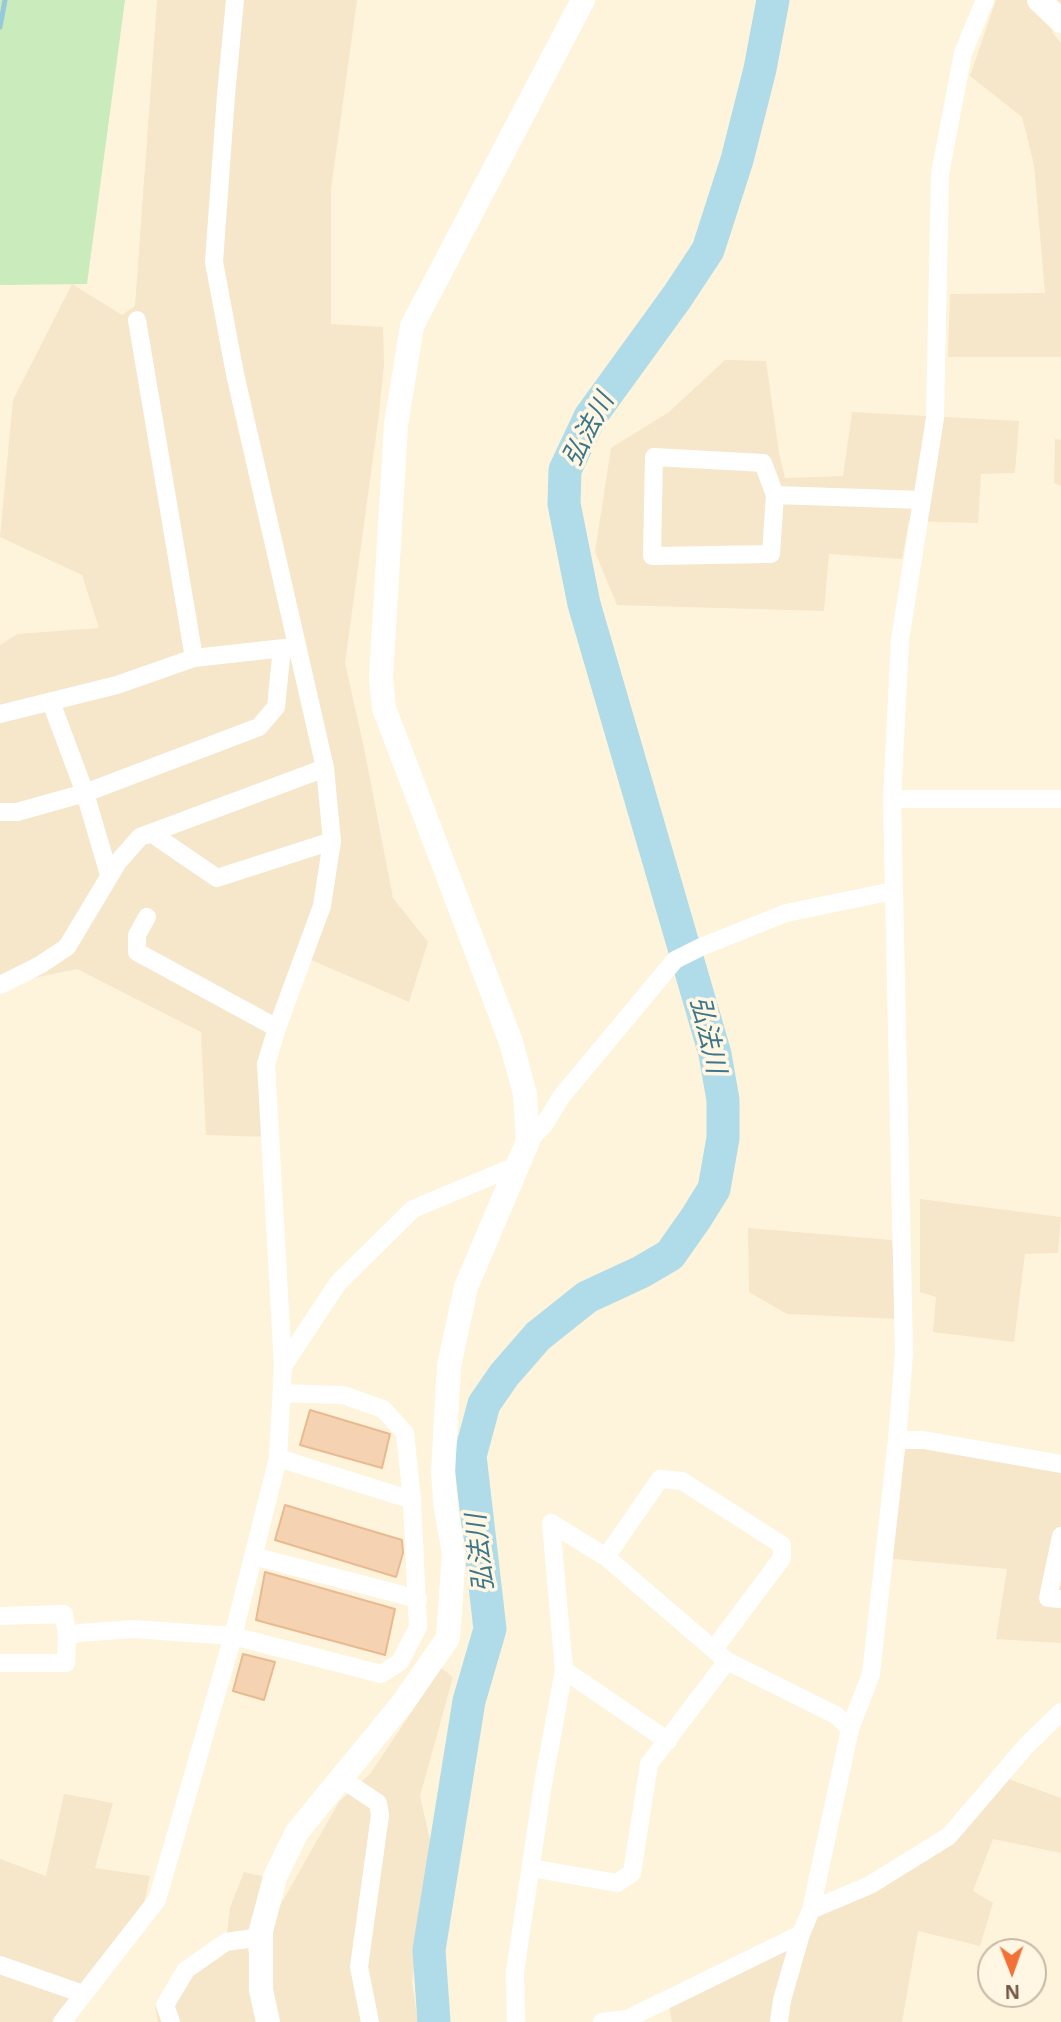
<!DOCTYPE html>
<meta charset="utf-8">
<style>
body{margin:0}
#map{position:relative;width:1061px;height:2022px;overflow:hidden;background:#fef4dc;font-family:"Open Sans",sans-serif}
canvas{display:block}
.north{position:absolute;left:977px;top:1938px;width:70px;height:70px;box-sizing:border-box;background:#fff7e4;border:2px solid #c7b8a4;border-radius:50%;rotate:179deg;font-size:19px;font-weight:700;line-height:28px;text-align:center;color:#745944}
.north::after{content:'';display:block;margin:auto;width:24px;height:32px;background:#f27137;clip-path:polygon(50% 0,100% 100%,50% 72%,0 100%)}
</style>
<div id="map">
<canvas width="1061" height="2022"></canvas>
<div class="north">N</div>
</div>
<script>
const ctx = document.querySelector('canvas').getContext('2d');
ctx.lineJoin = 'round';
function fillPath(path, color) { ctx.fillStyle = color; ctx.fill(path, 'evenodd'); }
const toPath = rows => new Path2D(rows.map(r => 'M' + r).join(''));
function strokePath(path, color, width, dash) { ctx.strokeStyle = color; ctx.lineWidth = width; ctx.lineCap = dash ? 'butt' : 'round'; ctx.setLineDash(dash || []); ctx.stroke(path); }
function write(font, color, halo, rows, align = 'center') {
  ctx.font = font + ' "Open Sans","Noto Sans JP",sans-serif'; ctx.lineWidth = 7; ctx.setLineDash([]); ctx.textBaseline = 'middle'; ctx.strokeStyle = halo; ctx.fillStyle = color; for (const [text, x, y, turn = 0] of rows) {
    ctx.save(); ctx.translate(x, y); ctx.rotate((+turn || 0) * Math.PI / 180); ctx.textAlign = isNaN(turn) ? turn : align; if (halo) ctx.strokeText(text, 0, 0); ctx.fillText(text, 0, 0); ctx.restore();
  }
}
const residential = toPath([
 [157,0,357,0,331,189,331,324,383,327,384,364,379,414,345,663,364,748,393,898,428,942,409,1002,304,957,277,1028,270,1137,206,1135,201,1032,77,969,0,985,0,645,17,634,99,628,82,575,0,537,13,400,72,284,122,315,135,306],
 [996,0,1061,0,1061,21,1052,32,1061,43,1061,357,948,357,950,294,1045,293,1034,165,1022,117,970,76],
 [725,360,766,361,779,453,785,478,843,476,852,412,1019,421,1015,473,981,474,978,523,909,521,902,559,829,554,824,611,617,605,595,552,611,448,669,412],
 [1055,439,1061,440,1061,486,1054,483],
 [920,1199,1061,1217,1058,1253,1025,1254,1014,1342,933,1332,936,1297,920,1292],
 [748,1228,892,1240,900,1319,787,1314,749,1292],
 [897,1440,1061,1464,1061,1643,996,1639,1007,1569,883,1558],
 [441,1668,453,1677,420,1796,430,1840,412,1982,418,2022,279,2022,268,1982,274,1916,339,1802,370,1774],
 [1000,1776,1061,1798,1061,1853,993,1839,973,1891,993,1903,980,1946,918,1931,902,2022,672,2022,668,1999,801,1934,811,1910,948,1836],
 [64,1794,113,1803,95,1868,150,1876,143,1908,55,2022,0,2022,0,1859,46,1876],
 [244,1872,266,1877,245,1939,250,1958,257,2022,158,2022,155,2007,186,1970,226,1942,230,1908]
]);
const green = toPath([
 [0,0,125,0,87,284,0,285]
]);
const stream = toPath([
 [0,27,5,0]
]);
const river = toPath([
 [434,2022,429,1950,469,1701,490,1629,470,1456,484,1404,504,1375,538,1336,587,1297,641,1272,670,1255,696,1218,714,1189,723,1138,723,1100,715,1054,584,604,564,504,565,470,590,417,677,297,708,250,737,160,760,69,773,0]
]);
const building = toPath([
 [310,1410,390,1434,382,1468,300,1445,310,1410],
 [285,1505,402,1540,403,1553,396,1577,275,1540,285,1505],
 [265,1572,395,1609,385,1655,256,1620,265,1572],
 [243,1654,275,1662,264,1700,233,1691,243,1654]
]);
const street = toPath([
 [137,320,194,658],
 [775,495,763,463,654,457,652,556,771,554,775,495,922,500],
 [51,702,85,793,109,875],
 [0,714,117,685,194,658,293,647],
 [892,799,1061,799],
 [0,812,17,812,85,793,259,727,276,707,282,648],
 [151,833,217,878,332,841],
 [147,917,137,935,137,952,277,1028],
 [0,985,40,965,67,947,118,862,140,837,325,768],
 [528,1141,544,1125,561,1097,675,960,701,947,786,913,893,891],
 [283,1366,338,1283,413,1209,518,1165],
 [897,1440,923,1440,1061,1464],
 [278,1458,412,1500],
 [1061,1536,1048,1598,1061,1599],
 [253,1556,418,1599],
 [606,1557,660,1479,682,1481,782,1545,782,1558,714,1649],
 [0,1616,64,1614,67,1637,66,1663,0,1663],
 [67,1637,79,1633,133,1629,233,1636,381,1674,400,1662,418,1627,412,1500,405,1433,383,1409,343,1395,282,1393],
 [564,1670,668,1741],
 [342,1779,378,1803,380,1815,359,1967,370,2022],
 [531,1868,617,1883,632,1873,649,1764,727,1661],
 [811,1910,870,1885,949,1836,1026,1746,1061,1712],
 [0,1965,83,1994],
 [62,2022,157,1900,233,1636,278,1458,283,1366,266,1064,277,1028,322,906,332,841,325,768,235,374,214,262,226,95,235,0],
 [171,2022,165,2005,186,1970,226,1942,261,1937],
 [516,2022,515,1972,543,1784,564,1670,551,1523,606,1557,727,1661,836,1715,850,1729],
 [602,2022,627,2019,801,1934],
 [779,2022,782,2000,801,1934,811,1910,850,1729,871,1674,897,1440,904,1353,892,799,900,640,935,418,940,174,963,53,985,0]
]);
const secondary = toPath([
 [1039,0,1061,21],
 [268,2022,261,1990,261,1931,275,1877,297,1832,402,1704,448,1638,454,1553,446,1509,443,1473,449,1366,466,1287,528,1141,525,1094,511,1042,384,708,381,678,396,425,412,326,583,0]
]);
const waterNames = [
 ["弘法川",589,430,-62],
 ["弘法川",707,1035,77],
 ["弘法川",481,1553,-96]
];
fillPath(residential, '#f6e6ca');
fillPath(green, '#caebbb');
strokePath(stream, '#96c9da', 5);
strokePath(river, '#b0dbe8', 33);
fillPath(building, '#f5d3b2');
strokePath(building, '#e9ba91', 2);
strokePath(street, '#fff', 18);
strokePath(secondary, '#fff', 24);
write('italic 26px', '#3c768a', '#fff7e4', waterNames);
</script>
